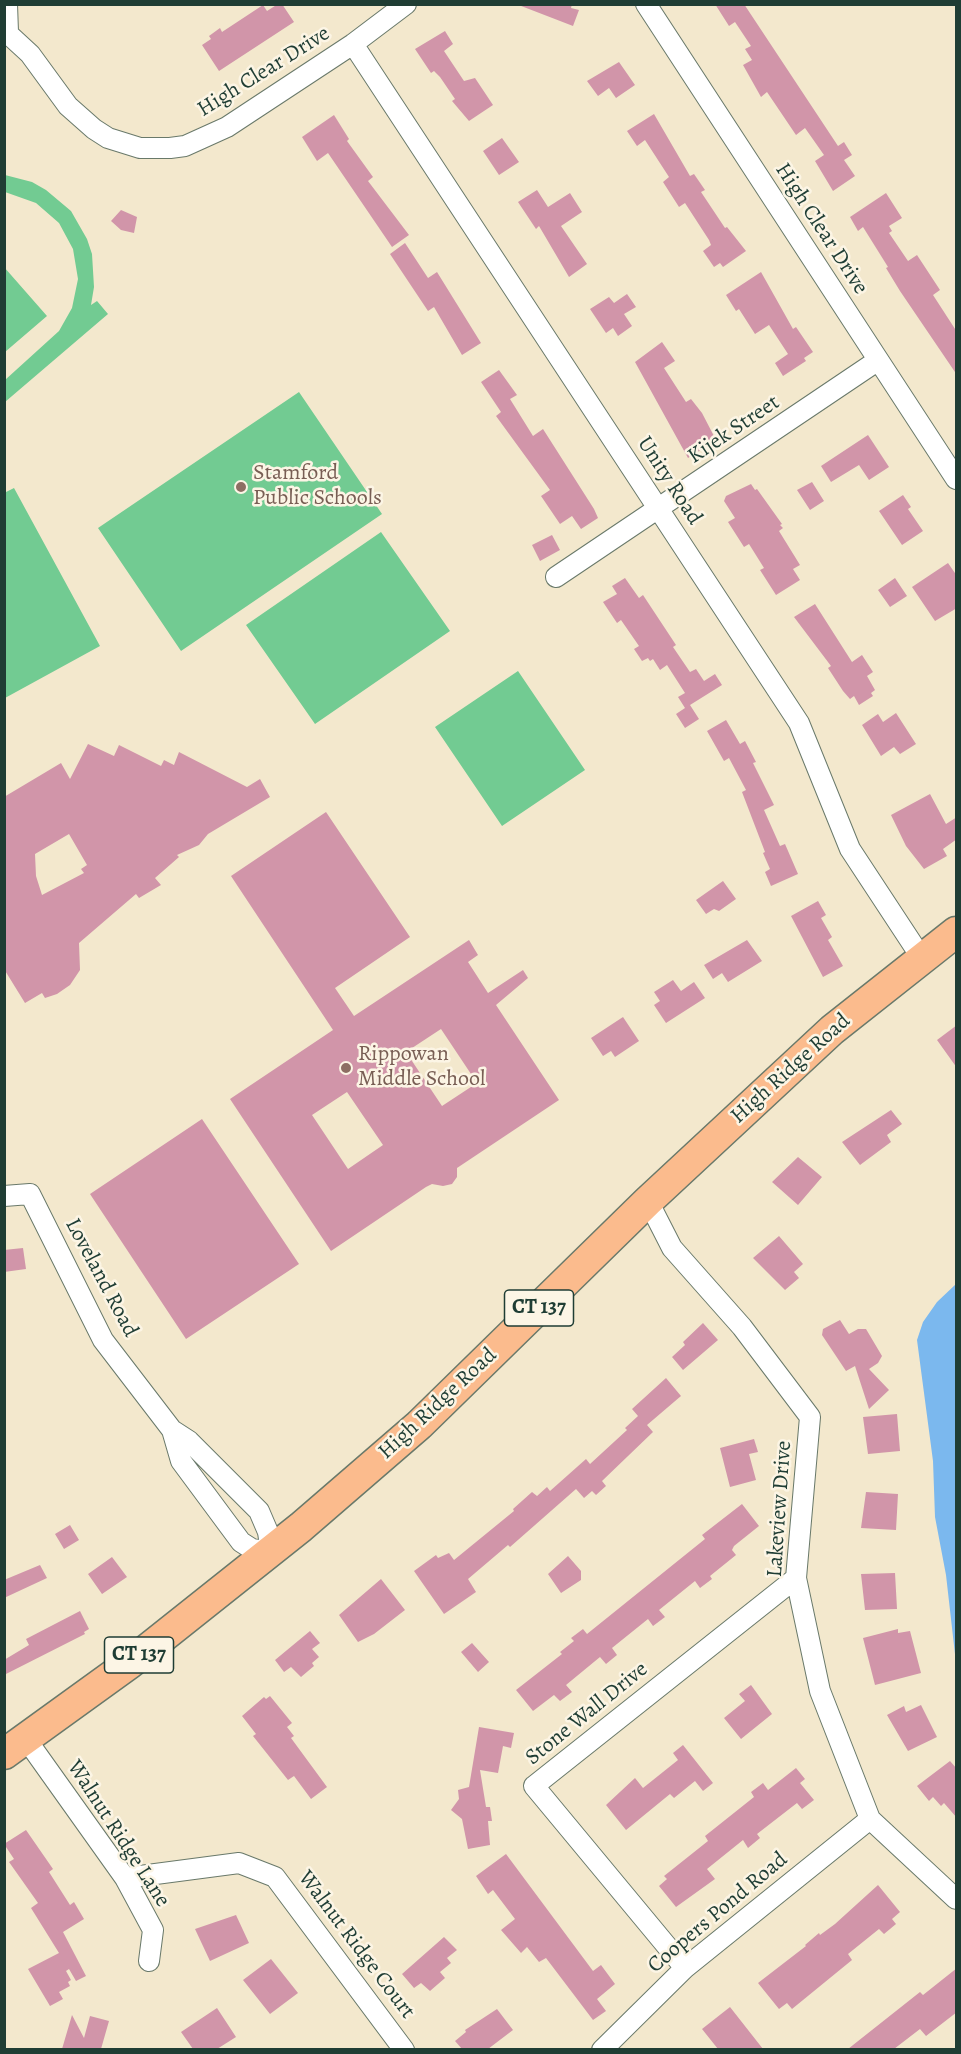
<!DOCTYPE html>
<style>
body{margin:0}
#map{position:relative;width:961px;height:2054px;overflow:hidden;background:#f3e8cd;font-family:Alegreya,serif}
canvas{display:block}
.frame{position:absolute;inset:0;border:6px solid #1f3d34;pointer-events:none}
</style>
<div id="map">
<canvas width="961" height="2054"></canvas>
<div class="frame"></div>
</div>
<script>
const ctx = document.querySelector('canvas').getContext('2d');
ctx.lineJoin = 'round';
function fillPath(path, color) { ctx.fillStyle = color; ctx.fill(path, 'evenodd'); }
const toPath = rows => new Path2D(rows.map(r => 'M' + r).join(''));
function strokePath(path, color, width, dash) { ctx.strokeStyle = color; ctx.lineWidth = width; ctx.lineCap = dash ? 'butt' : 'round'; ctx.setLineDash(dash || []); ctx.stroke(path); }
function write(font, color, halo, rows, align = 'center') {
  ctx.font = font + ' Alegreya,serif'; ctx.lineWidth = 5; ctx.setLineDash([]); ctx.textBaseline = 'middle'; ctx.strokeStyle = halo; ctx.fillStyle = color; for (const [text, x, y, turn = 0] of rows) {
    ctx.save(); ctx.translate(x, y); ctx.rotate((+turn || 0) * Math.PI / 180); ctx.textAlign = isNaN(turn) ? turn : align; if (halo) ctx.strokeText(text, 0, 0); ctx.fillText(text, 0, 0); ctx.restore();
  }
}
const green = toPath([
 [5,175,32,182,46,190,71,211,87,239,92,254,94,287,91,305,97,301,108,314,5,402,5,380,59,331,72,308,78,279,73,249,59,223,36,203,5,192],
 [4,267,47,316,5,352,4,352],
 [299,392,382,514,181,651,98,528],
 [14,488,100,646,5,698,4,493],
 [381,532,450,631,315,724,246,625],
 [518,671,585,770,502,826,435,727]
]);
const water = toPath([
 [956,1284,956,1663,946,1575,935,1517,933,1461,917,1340,923,1322,937,1302]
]);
const building = toPath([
 [278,4,282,4,294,22,219,71,202,45,211,39,209,36,220,28,222,32,263,5,267,11],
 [516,4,572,4,571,8,579,10,573,26],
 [715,4,744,4,838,146,844,142,852,155,844,160,855,176,833,191,815,161,824,155,805,128,796,135,767,92,761,97,743,65,752,60,745,49,751,46,735,22,729,26],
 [445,31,453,44,444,51,464,81,475,78,493,105,469,121,452,101,455,99,440,77,434,71,431,73,415,49],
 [619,62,635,85,616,98,609,88,598,96,587,81],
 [654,114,690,176,694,174,705,190,701,192,725,228,727,227,746,251,723,267,720,263,714,267,703,251,711,245,709,240,685,203,679,207,663,182,669,177,645,140,637,146,627,131],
 [334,115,349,139,347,141,373,177,368,181,409,235,392,247,328,153,317,161,302,137],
 [502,138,519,162,499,175,483,151],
 [537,190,548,207,570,193,582,212,561,226,587,264,569,277,539,226,536,229,518,202],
 [886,193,902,218,889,226,892,231,889,233,908,261,917,255,940,290,933,295,957,332,957,375,900,291,886,268,888,267,863,227,858,231,850,217],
 [121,210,137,217,134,233,121,230,111,221],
 [405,243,428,278,437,272,481,343,462,355,434,307,428,311,390,254],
 [761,272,793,329,796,327,813,352,804,358,806,361,783,376,775,363,788,354,769,325,755,334,739,309,736,311,726,295],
 [627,294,636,307,624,314,632,326,618,336,613,328,606,333,590,309,609,297,614,303],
 [662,342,675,361,664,368,686,402,691,399,702,413,716,440,688,458,635,362],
 [499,370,517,395,510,399,533,436,543,429,594,509,598,518,581,529,572,516,560,524,541,496,550,490,496,416,501,412,481,382],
 [868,435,889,467,869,480,859,465,831,482,821,466],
 [812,482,824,501,810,510,797,490],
 [751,484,755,490,757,489,782,524,780,525,783,528,779,531,800,565,793,569,800,580,776,595,760,570,764,568,749,544,744,547,728,522,735,518,724,501,726,496],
 [903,495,911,507,908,509,923,531,902,545,879,511],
 [552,535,560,550,540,561,532,545],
 [948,563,957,576,957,608,935,621,912,587],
 [625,578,639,598,643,595,676,645,673,647,690,672,696,669,704,681,715,674,722,685,690,705,699,719,685,728,676,714,685,708,678,697,685,693,667,665,660,670,653,659,650,661,648,658,642,661,634,649,639,646,621,620,617,623,603,602,617,594,612,586],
 [895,578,907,596,890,607,878,590],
 [815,604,852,662,862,655,873,672,867,676,875,690,871,693,873,696,859,705,854,696,850,699,843,691,828,668,831,666,794,617],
 [896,713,916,744,900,754,894,747,881,756,862,725,878,714,883,722],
 [726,720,740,744,745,741,756,762,753,763,774,805,764,810,780,846,785,844,798,874,771,886,765,872,770,869,763,853,765,852,742,792,746,790,729,758,724,761,707,731],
 [88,744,114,756,119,745,161,766,164,760,174,765,179,752,247,787,260,779,270,797,208,834,199,845,177,855,179,857,155,878,161,885,139,898,136,894,79,943,80,970,70,985,57,994,45,998,42,993,25,1003,4,969,4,797,61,763,70,779],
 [69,834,87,865,81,869,84,873,42,895,36,876,35,854],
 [930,794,946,824,957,817,957,839,943,849,947,856,924,869,906,846,891,815],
 [326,812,410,937,335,988,354,1016,469,940,478,955,468,962,488,993,523,970,528,978,496,1005,559,1100,457,1168,457,1177,452,1184,443,1186,432,1184,426,1187,331,1251,230,1099,333,1030,231,876],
 [441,1029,477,1083,442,1106,406,1052],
 [347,1092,383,1145,348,1169,312,1115],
 [723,881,736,899,719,911,714,909,706,914,696,900],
 [818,901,826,915,821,918,832,937,828,940,843,966,823,977,791,916],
 [747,940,762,961,728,982,722,973,713,979,704,965],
 [673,980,681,991,694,982,705,998,666,1023,654,1005,660,1001,654,992],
 [623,1017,639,1041,615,1057,611,1051,603,1056,591,1038],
 [957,1025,957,1068,937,1040],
 [891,1110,902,1124,887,1135,891,1142,860,1165,842,1142],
 [202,1119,299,1264,186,1339,90,1194],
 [798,1157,822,1177,798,1205,772,1182],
 [779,1236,803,1264,794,1272,799,1278,785,1290,753,1258],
 [23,1248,26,1269,4,1272,4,1250],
 [840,1320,849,1334,858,1329,866,1329,882,1356,878,1363,869,1369,889,1390,869,1409,855,1366,846,1371,822,1335,823,1329],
 [703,1323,718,1340,683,1370,672,1357,685,1345,683,1342],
 [666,1378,681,1396,647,1425,653,1432,602,1481,606,1486,596,1495,592,1491,584,1498,576,1489,510,1547,508,1545,468,1579,476,1592,444,1614,414,1571,436,1555,438,1558,449,1553,454,1560,514,1511,513,1509,532,1492,537,1496,547,1487,550,1491,586,1459,590,1464,627,1430,625,1428,638,1416,632,1409],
 [897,1414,900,1451,868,1454,863,1417],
 [754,1439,758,1452,749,1454,756,1480,730,1487,720,1448],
 [866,1492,898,1494,896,1530,861,1528],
 [742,1504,759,1526,734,1546,732,1550,736,1555,710,1576,712,1579,700,1588,695,1581,659,1610,665,1617,653,1626,648,1619,612,1648,617,1655,606,1664,600,1657,566,1685,572,1692,560,1701,554,1695,533,1711,516,1690,562,1654,560,1652,574,1641,571,1638,583,1629,587,1634,705,1539,702,1535],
 [70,1525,79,1540,64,1549,55,1534],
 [568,1556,581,1571,581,1580,561,1593,548,1574],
 [112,1557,127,1577,102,1594,88,1574],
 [40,1565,47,1578,4,1598,4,1580],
 [895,1573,897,1609,865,1610,861,1574],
 [381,1579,405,1610,374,1634,358,1642,339,1615],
 [80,1611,89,1629,84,1632,85,1634,4,1675,4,1660,29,1645,26,1639],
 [898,1629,898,1633,910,1631,921,1673,875,1685,863,1638],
 [310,1631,320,1643,312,1649,319,1657,312,1663,314,1666,301,1677,291,1667,284,1672,275,1660],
 [472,1643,489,1662,478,1672,461,1652],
 [751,1685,772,1714,741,1739,724,1718,745,1701,739,1694],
 [270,1696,292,1723,287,1727,294,1736,291,1738,327,1787,311,1799,294,1776,288,1780,253,1736,256,1734,242,1716,264,1697,266,1699],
 [921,1705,937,1737,908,1751,887,1715,904,1706,906,1712],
 [479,1727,514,1733,511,1748,503,1746,498,1773,480,1770,486,1807,490,1807,492,1821,488,1821,490,1845,468,1849,462,1819,451,1810,459,1799,458,1790,469,1787],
 [683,1745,713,1783,703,1791,695,1781,674,1798,670,1794,626,1830,606,1805,635,1778,643,1788,678,1760,673,1753],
 [950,1761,957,1769,957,1818,944,1803,941,1806,933,1797,929,1801,917,1786],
 [796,1768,805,1779,800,1783,814,1800,802,1809,797,1803,757,1834,760,1838,748,1848,743,1840,707,1869,715,1879,676,1907,659,1886,667,1879,664,1876,708,1841,705,1836,754,1797,751,1792,763,1783,768,1790],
 [26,1830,53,1869,49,1872,70,1905,74,1902,84,1919,63,1932,86,1976,76,1981,69,1969,66,1971,71,1980,68,1982,70,1986,59,1992,63,1999,50,2006,28,1969,59,1953,31,1908,38,1903,9,1862,14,1859,4,1844],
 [506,1854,593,1971,601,1965,615,1984,597,1999,606,2011,593,2020,546,1958,539,1962,527,1947,521,1953,501,1930,515,1919,493,1890,488,1894,476,1876],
 [878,1885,900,1912,892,1919,896,1924,884,1934,879,1929,848,1954,852,1960,792,2009,787,2003,779,2009,758,1983,806,1946,805,1945,819,1933,820,1935,835,1924],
 [236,1915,249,1943,210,1961,195,1929],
 [444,1937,457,1950,447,1958,451,1963,440,1972,445,1978,430,1991,421,1983,414,1988,402,1974],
 [271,1959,298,1993,270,2014,243,1980],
 [957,1968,957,2012,926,2036,920,2029,894,2049,848,2049,920,1992,923,1995],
 [730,2007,763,2049,718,2049,702,2029],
 [217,2008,236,2037,217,2049,193,2049,181,2032],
 [497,2009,513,2030,488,2049,462,2049,455,2041,466,2032,465,2030],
 [72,2015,84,2038,90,2016,109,2021,101,2049,62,2049]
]);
const minor = toPath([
 [7,4,8,32],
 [646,4,956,479],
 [4,30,30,54,68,106,94,129,108,138,140,148,170,148,185,146,227,127,353,44,406,4],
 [353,44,799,723,850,849,921,957],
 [556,577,877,361],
 [4,1196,30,1194,103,1340,172,1430,181,1461,241,1542,252,1549,271,1552,268,1532,259,1511,189,1441,172,1430],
 [648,1201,672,1248,742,1327,810,1417,796,1578,820,1691,870,1819,956,1899],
 [26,1739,125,1878,153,1930,149,1961],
 [125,1878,239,1863,275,1877,404,2050],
 [685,1968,534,1786,796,1578],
 [602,2050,685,1968,870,1819]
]);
const primary = toPath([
 [4,1754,130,1663,301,1527,419,1425,648,1201,832,1030,956,932]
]);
const markers = [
 [241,487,6,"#8d6e63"],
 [346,1068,6,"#8d6e63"]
];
const shields = [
 [539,1308,69],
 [139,1655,69]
];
const shieldNames = [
 ["CT 137",539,1308],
 ["CT 137",139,1655]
];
const streetNames = [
 ["High Clear Drive",264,72,-32],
 ["High Clear Drive",821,229,57],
 ["Kijek Street",734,430,-34],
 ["Unity Road",669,481,57],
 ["High Ridge Road",791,1069,-42],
 ["Loveland Road",101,1278,62],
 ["High Ridge Road",438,1404,-43],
 ["Lakeview Drive",780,1509,-86],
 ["Stone Wall Drive",587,1714,-39],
 ["Walnut Ridge Lane",118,1834,57],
 ["Coopers Pond Road",718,1913,-40],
 ["Walnut Ridge Court",356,1945,53]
];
const educationNames = [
 ["Stamford",253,474],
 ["Public Schools",253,499],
 ["Rippowan",358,1055],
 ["Middle School",358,1080]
];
fillPath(green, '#72cb92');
fillPath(water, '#7bb8ee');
fillPath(building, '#d195a9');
strokePath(minor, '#69796a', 22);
strokePath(primary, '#69796a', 33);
strokePath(minor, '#fff', 20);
strokePath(primary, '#fbbb8d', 30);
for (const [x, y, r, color] of markers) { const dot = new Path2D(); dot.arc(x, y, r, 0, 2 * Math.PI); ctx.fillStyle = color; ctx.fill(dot); strokePath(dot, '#fcf5e5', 2); }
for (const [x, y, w] of shields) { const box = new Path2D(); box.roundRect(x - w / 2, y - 18, w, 36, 4.5); ctx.fillStyle = '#fcf5e5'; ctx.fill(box); strokePath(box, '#1f3d34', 1.5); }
write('bold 21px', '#1f3d34', null, shieldNames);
write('22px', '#1f3d34', '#fcf5e5', streetNames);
write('22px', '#785e54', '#fcf5e5', educationNames, 'left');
</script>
